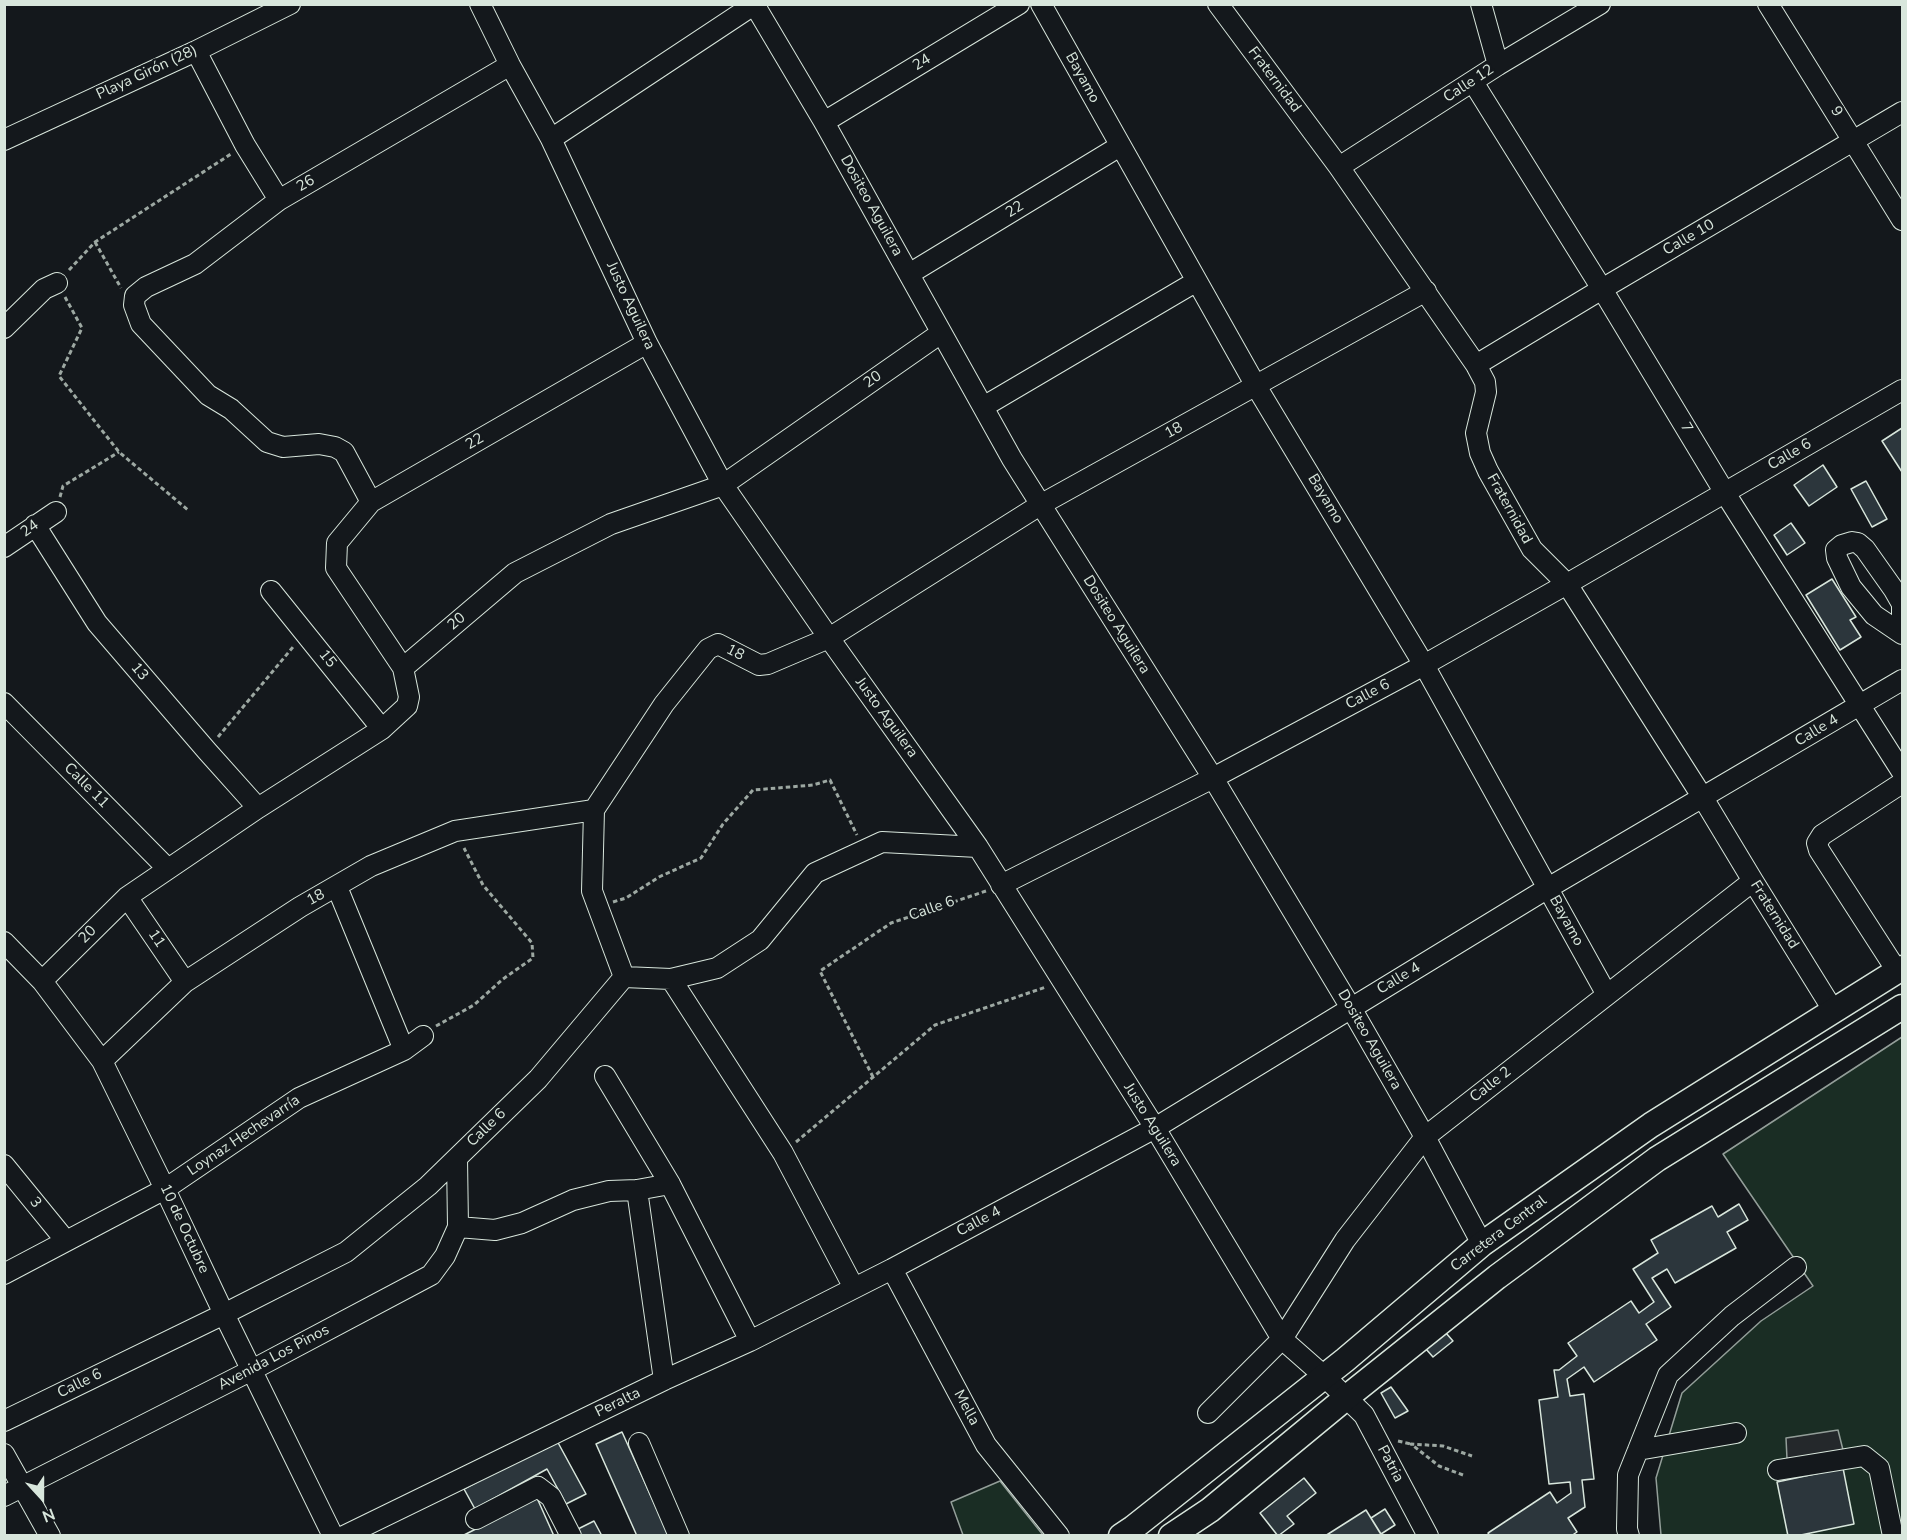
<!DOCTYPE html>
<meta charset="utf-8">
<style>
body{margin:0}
#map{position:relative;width:1907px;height:1540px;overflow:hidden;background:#14181c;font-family:"Nunito Sans",sans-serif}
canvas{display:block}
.frame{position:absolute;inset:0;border:6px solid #d8e6dc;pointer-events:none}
.north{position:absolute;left:12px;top:1468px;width:60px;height:60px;-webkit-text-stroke:4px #14181c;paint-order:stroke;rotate:159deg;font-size:16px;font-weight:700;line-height:24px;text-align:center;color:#d8e6dc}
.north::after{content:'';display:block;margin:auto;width:21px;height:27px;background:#d8e6dc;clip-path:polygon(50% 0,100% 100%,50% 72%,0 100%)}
</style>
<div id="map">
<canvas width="1907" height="1540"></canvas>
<div class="frame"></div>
<div class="north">N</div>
</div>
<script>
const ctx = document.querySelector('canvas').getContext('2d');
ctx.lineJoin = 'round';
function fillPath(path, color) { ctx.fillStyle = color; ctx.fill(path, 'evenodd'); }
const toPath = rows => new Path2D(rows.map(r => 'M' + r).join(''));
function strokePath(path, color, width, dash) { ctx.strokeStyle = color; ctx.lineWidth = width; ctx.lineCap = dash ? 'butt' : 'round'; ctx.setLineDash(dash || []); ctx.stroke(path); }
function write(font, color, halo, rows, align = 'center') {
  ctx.font = font + ' "Nunito Sans",sans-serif'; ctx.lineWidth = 4.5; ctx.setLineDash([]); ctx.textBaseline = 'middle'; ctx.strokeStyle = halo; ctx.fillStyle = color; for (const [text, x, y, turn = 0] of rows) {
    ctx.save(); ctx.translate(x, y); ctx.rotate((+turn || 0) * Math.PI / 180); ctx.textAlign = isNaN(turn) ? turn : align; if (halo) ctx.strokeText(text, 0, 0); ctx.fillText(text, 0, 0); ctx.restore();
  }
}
const green = toPath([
 [1902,1037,1902,1535,1661,1535,1656,1478,1682,1393,1761,1321,1813,1286,1723,1154,1902,1037],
 [1000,1481,1043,1535,963,1535,951,1502,1000,1481]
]);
const parking = toPath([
 [1838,1430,1843,1450,1787,1459,1786,1438,1838,1430]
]);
const building = toPath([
 [1902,428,1902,472,1882,441,1902,428],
 [1823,465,1837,487,1809,506,1794,485,1823,465],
 [1866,481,1887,519,1872,527,1851,489,1866,481],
 [1791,523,1805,543,1787,555,1774,535,1791,523],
 [1832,579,1856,617,1850,620,1861,637,1840,650,1806,595,1832,579],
 [1739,1204,1748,1220,1727,1232,1736,1248,1675,1283,1667,1269,1652,1278,1671,1307,1646,1324,1657,1340,1594,1382,1584,1367,1567,1379,1570,1396,1584,1394,1594,1479,1582,1480,1585,1507,1568,1518,1577,1532,1571,1536,1490,1536,1488,1533,1550,1492,1557,1503,1571,1493,1570,1482,1549,1484,1539,1400,1558,1397,1554,1370,1559,1370,1577,1356,1568,1343,1631,1301,1639,1313,1654,1302,1633,1269,1658,1253,1651,1240,1712,1206,1718,1217,1739,1204],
 [1446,1333,1453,1341,1433,1357,1426,1349,1446,1333],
 [1391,1387,1408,1411,1395,1418,1381,1393,1391,1387],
 [622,1432,669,1536,637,1536,596,1444,622,1432],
 [556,1439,586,1494,566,1504,547,1469,475,1509,464,1489,556,1439],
 [1843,1468,1854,1524,1796,1536,1788,1536,1777,1482,1843,1468],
 [1304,1478,1316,1493,1287,1516,1294,1524,1278,1536,1260,1513,1304,1478],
 [537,1498,554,1536,462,1536,537,1498],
 [1385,1509,1395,1525,1381,1534,1371,1518,1385,1509],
 [1366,1510,1382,1536,1325,1536,1366,1510],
 [594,1521,602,1536,579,1536,576,1530,594,1521]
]);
const path = toPath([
 [95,242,121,288],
 [69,270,95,242,231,154],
 [65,297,82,328,59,376,119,452,188,510],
 [60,497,63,486,119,452],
 [218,737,293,647],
 [613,902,626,898,659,877,701,858,723,824,753,790,813,785,830,780,857,835],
 [436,1026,474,1005,503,979,533,958,532,943,483,885,464,848],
 [873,1077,820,971,891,923,986,891],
 [796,1142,935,1025,1046,987],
 [1398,1441,1411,1444],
 [1463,1475,1439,1466,1411,1444,1443,1446,1472,1456]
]);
const minor = toPath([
 [480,4,510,65,551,139,647,343,723,485,829,638,978,847,1155,1128,1282,1339,1324,1376,1364,1415,1428,1536],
 [754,4,824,122,1012,459,1213,778,1351,1008,1425,1137,1482,1244],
 [1041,4,1256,386,1424,665,1607,995],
 [1218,4,1339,167,1476,365,1485,382,1486,392,1476,433,1480,453,1488,471,1532,549,1567,584,1703,798,1753,881,1833,1010],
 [1481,4,1498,65],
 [1768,4,1902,220],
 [196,51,245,145,279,200],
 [1473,82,1602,289,1725,493,1902,772],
 [824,122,1019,4],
 [551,139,755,4],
 [4,140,196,51,290,4],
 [1339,167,1498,65,1600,4],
 [909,274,1120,146],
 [4,328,44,289,57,283],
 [1476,365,1602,289,1902,112],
 [983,407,1197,281],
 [371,502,344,452,335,447,319,444,283,447,267,442,231,409,208,395,141,324,134,305,135,296,146,287,195,264,279,200,510,65],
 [35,525,97,623,207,751,258,808],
 [4,547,56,512],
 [271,591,382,729],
 [1902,618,1902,604,1894,590,1865,549,1858,543,1852,542,1842,545,1836,550,1837,558,1851,587,1874,615,1902,634],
 [403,668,515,573,611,524,723,485,941,333],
 [4,703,167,868],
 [594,810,592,891,624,977],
 [1001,885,1213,778,1424,665,1567,584,1902,390],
 [337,887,404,1050],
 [127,897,185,982],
 [4,942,42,981,102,1061,165,1189,224,1314,333,1536],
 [1897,971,1819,850,1817,843,1822,835,1902,783],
 [624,977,671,979,717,968,760,940,815,873,882,842,978,847],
 [671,979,783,1153,854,1288],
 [42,981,127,897,258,808,382,729,407,706,409,697,403,668,336,568,337,543,371,502,647,343],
 [102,1061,185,982,300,907,371,866,455,831,594,810,664,704,708,649,718,644,759,665,768,664,829,638,1040,505,1426,291],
 [605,1076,670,1184,750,1341],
 [4,1165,66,1241],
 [637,1190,664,1380],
 [458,1227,495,1230,522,1223,573,1200,609,1191,637,1190,670,1184],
 [892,1269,986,1445,1059,1536],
 [4,1274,165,1189,299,1098,404,1050,423,1036],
 [1208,1413,1282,1339,1345,1240,1425,1137,1753,881],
 [4,1421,224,1314,346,1252,428,1186,538,1079,624,977],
 [639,1443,679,1536],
 [1638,1450,1736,1433],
 [4,1454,50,1536],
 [1778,1470,1864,1456,1879,1468,1893,1536],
 [4,1496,252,1370,431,1275,445,1256,458,1227,457,1158],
 [476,1519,538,1487,551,1497,571,1536],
 [344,1536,664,1380,750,1341,892,1269,1155,1128,1548,888,1902,680],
 [1629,1536,1627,1529,1628,1475,1668,1375,1732,1316,1796,1267]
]);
const major = toPath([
 [1121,1536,1133,1528,1345,1360,1482,1244,1651,1125,1902,968],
 [1171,1536,1210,1510,1347,1397,1497,1277,1657,1159,1902,1007]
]);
const streetNames = [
 ["24",922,63,-31],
 ["Playa Girón (28)",147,73,-25],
 ["Bayamo",1082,78,61],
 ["Fraternidad",1274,80,53],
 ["Calle 12",1469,84,-33],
 ["9",1836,112,58],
 ["26",306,184,-30],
 ["Dositeo Aguilera",871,206,61],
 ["22",1015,210,-31],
 ["Calle 10",1689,238,-30],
 ["Justo Aguilera",630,306,65],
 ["20",873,380,-35],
 ["7",1686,428,59],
 ["18",1174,431,-29],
 ["22",475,442,-30],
 ["Calle 6",1790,455,-30],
 ["Bayamo",1325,499,59],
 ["Fraternidad",1509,509,61],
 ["24",30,529,-35],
 ["20",457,622,-40],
 ["Dositeo Aguilera",1116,625,58],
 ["18",735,653,27],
 ["15",327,659,52],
 ["13",139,672,50],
 ["Calle 6",1368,695,-28],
 ["Justo Aguilera",886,718,54],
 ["Calle 4",1817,731,-31],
 ["Calle 11",86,786,45],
 ["18",316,898,-29],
 ["Calle 6",932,909,-19],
 ["Fraternidad",1774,915,58],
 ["Bayamo",1566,921,61],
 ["20",88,935,-45],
 ["11",156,939,56],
 ["Calle 4",1399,979,-31],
 ["Dositeo Aguilera",1369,1040,60],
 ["Calle 2",1491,1085,-38],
 ["Justo Aguilera",1152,1125,58],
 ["Calle 6",487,1128,-44],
 ["Loynaz Hechevarría",244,1136,-34],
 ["3",35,1203,51],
 ["Calle 4",979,1222,-28],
 ["10 de Octubre",184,1229,65],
 ["Carretera Central",1499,1234,-37],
 ["Avenida Los Pinos",274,1358,-28],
 ["Calle 6",80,1384,-26],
 ["Peralta",618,1403,-26],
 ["Mella",966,1408,62],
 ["Patria",1390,1464,62]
];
fillPath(green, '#1a2d24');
strokePath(green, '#939e99', 1.5);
fillPath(parking, '#24282b');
strokePath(parking, '#939e99', 1.5);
fillPath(building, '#2c363c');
strokePath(building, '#d8e6dc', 1.5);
strokePath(minor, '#d8e6dc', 22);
strokePath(major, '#d8e6dc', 27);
strokePath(path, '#9da8a2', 3, [4.5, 3]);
strokePath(minor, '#14181c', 20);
strokePath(major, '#14181c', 24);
write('15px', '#d8e6dc', '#14181c', streetNames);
</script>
